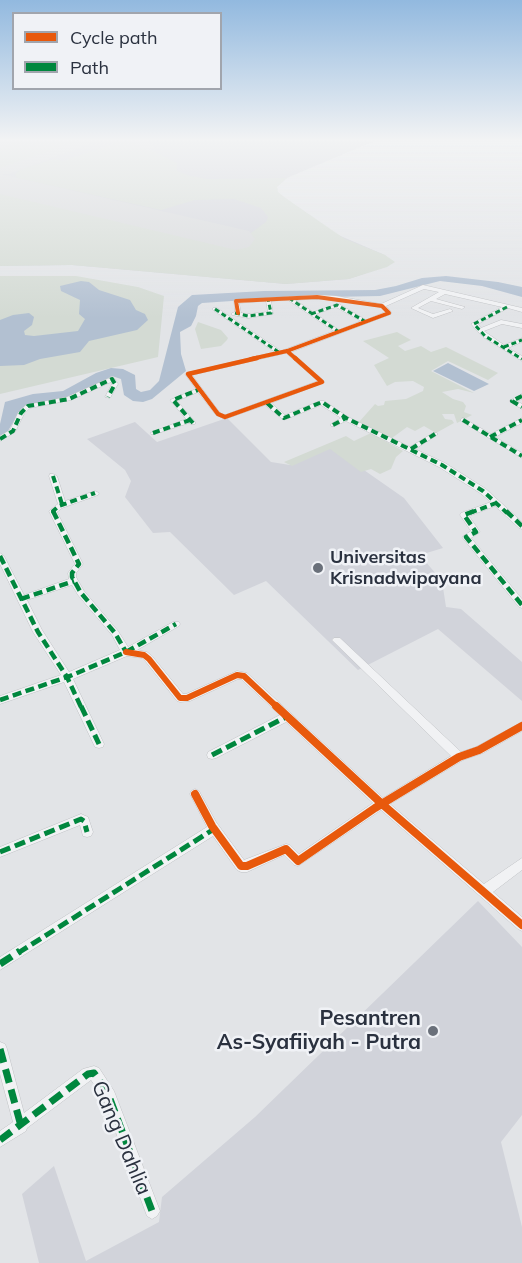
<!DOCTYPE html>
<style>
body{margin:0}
#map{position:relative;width:522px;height:1263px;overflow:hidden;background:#e2e4e7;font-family:Mulish,sans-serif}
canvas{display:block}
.legend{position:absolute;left:12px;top:12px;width:210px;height:78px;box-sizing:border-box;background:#f0f2f6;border:2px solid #a1a5ad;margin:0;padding:8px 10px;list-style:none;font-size:18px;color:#2a313f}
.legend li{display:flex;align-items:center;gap:12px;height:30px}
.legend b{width:30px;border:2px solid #a1a5ad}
</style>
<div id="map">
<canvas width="522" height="1263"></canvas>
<ul class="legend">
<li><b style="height:8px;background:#e8590c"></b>Cycle path</li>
<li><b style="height:8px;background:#00873e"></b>Path</li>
</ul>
</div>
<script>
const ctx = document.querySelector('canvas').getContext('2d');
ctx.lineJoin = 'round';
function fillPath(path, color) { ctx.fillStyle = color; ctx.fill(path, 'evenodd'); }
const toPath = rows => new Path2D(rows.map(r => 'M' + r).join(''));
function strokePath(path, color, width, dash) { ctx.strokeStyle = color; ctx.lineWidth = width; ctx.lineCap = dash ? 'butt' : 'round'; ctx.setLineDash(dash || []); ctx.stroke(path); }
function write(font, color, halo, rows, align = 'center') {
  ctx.font = font + ' Mulish,sans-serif'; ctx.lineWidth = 5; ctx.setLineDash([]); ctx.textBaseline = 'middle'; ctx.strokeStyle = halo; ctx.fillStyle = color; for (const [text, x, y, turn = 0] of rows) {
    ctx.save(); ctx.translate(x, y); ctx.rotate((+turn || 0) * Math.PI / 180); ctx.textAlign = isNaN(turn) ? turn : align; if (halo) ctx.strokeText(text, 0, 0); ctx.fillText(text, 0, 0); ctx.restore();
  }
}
const built = toPath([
 [0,141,375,141,287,178,277,187,278,192,284,197,336,234,385,255,388,258,389,265,349,279,286,284,72,265,0,266],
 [227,418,271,462,290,465,331,447,404,498,443,548,420,555,442,581,446,607,461,609,522,662,522,701,438,629,358,670,266,581,234,595,170,532,153,533,125,497,131,481,125,470,87,439,135,422,157,442],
 [478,901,522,947,522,1115,501,1142,522,1227,522,1263,39,1263,22,1194,54,1166,86,1261,159,1222,162,1197,255,1117]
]);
const green = toPath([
 [10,141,91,141,0,172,0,145],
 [105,141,133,141,177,163,177,171,190,176,207,179,287,178,277,187,278,192,284,197,345,239,385,255,395,262,387,267,349,279,286,284,72,265,0,266,0,190,230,248,266,222,268,217,261,208,234,199,195,200,161,210,17,178,15,175,19,170,54,159,63,161,113,144],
 [0,276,76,276,138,287,164,296,158,357,0,394],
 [198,322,221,330,228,338,227,340,221,346,201,349,195,329],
 [397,332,411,340,398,346,405,351,421,346,431,352,446,347,498,373,488,380,448,361,431,371,474,393,458,389,442,392,453,399,463,402,466,406,464,412,472,415,457,423,454,414,442,414,445,419,452,420,454,423,436,433,424,426,415,431,407,427,392,438,359,422,375,404,378,406,384,405,385,401,406,399,423,391,424,387,413,381,395,382,387,386,374,365,389,358,363,341],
 [371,433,403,451,396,457,391,469,380,474,371,469,361,472,330,449,292,466,284,462,346,436,354,441]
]);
const water = toPath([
 [446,276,498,282,522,287,522,297,482,286,440,281,380,296,277,298,202,303,198,306,196,316,191,326,180,332,181,354,186,371,152,399,143,402,133,401,124,395,121,379,112,376,74,397,27,405,21,409,5,436,0,437,0,424,5,402,33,394,63,391,96,373,111,368,123,369,135,375,136,389,141,392,150,390,159,381,178,307,192,295,264,291,375,290,396,286,422,278],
 [81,281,89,282,99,290,130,300,136,310,145,314,148,320,137,330,89,341,80,352,40,359,24,365,0,366,0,320,13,315,29,313,34,317,32,325,24,331,25,335,34,336,78,331,85,319,79,314,80,300,61,291,60,286],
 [448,363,489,384,474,391,433,371]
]);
const taxiway = toPath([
 [0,141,16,141,0,149,0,141],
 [78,141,97,141,9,174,0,174,0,168,78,141],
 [131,141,147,141,155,147,149,151,131,141]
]);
const runway = toPath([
 [0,174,249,231,255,239,249,247,236,250,0,194,0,174]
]);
const street = toPath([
 [423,285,522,308,522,312,508,308,478,324,481,328,501,320,522,324,522,328,502,324,484,331,504,345,522,338,522,342,508,348,522,356,522,361,483,337,471,324,502,307,445,294,436,299,465,307,462,309,431,301,418,308,433,314,450,309,453,311,433,318,411,308,439,292,424,289,386,306,391,312,391,314,291,352,325,382,271,403,285,415,320,401,324,401,348,417,410,447,433,433,437,433,437,435,415,449,445,463,486,489,522,522,522,529,519,528,495,506,469,516,480,532,471,538,522,599,522,608,519,607,462,537,471,531,460,515,461,513,491,502,480,493,439,467,346,421,335,426,331,426,331,424,341,418,321,405,284,420,265,405,225,419,216,415,198,392,177,401,195,422,195,424,191,424,189,423,155,434,151,434,150,433,186,419,170,400,196,389,185,374,186,373,275,352,213,310,213,308,217,308,281,351,334,331,288,300,271,301,273,314,248,318,232,315,232,313,235,312,234,300,317,295,336,296,381,304,423,285],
 [317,299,336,300,380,307,385,312,366,320,339,304,313,312,295,300,317,299],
 [266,301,268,312,248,314,241,313,239,303,266,301],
 [336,307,361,321,339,330,316,314,336,307],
 [286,353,318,381,225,415,220,413,192,375,286,353],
 [112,377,114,378,118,384,110,398,105,397,112,384,111,382,71,400,30,408,24,414,15,432,0,441,0,436,10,430,18,413,26,405,67,397,112,377],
 [522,394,522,399,517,401,522,404,522,409,509,401,522,394],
 [463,418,491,434,522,418,522,423,495,437,522,453,522,458,461,421,461,419,463,418],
 [50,474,53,474,57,476,65,501,95,491,99,493,98,495,62,508,57,512,83,564,76,573,76,577,84,591,118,631,128,647,173,622,179,622,180,624,179,626,137,650,147,652,152,656,183,694,186,694,237,671,247,673,383,798,451,756,334,642,332,640,334,638,340,638,461,752,476,747,522,722,522,731,483,753,463,760,390,804,484,884,522,858,522,870,493,892,522,917,522,931,518,929,381,810,298,866,294,865,284,855,247,872,241,872,237,870,213,836,0,970,0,957,207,827,190,794,191,791,195,789,199,791,216,822,244,860,286,844,290,845,299,854,373,803,286,722,216,758,212,759,208,758,207,755,208,752,280,715,241,679,238,679,190,701,180,702,177,701,146,662,142,658,127,656,73,679,104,744,103,747,99,748,95,747,64,682,0,704,0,696,61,675,33,632,0,564,0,553,4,556,24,595,69,579,68,573,75,564,49,511,58,504,49,476,50,474],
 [72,585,78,595,112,635,120,650,69,672,42,630,27,600,72,585],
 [81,814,88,817,93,832,91,836,87,837,83,836,80,825,0,857,0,847,81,814],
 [0,1042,5,1044,7,1049,24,1113,83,1069,94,1066,99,1068,114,1091,160,1211,157,1216,152,1219,147,1216,102,1095,91,1080,27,1128,26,1131,0,1147,0,1131,13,1122,0,1074,0,1042]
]);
const quietFar4 = toPath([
 [289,298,339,332],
 [507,307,474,324,485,336,522,359],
 [215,309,280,353],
 [235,313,248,316,271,313,268,299],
 [311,314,337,305,366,322],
 [504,347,522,340]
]);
const quietFar3 = toPath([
 [522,396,512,401,522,407],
 [267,403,284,418,322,402,346,418,442,465,483,491,507,513],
 [463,420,522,456],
 [193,423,173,400,198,390],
 [333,425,346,418],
 [153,433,190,420],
 [490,437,522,420],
 [0,439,13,431,21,413,28,406,69,399,112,379,115,384,108,397],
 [411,449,435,434],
 [53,476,62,504],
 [54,513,53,511,59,506,95,493],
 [470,513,496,503]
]);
const quietFar2 = toPath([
 [53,511,79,564,72,573,72,577,81,593,115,633,126,652],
 [474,511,464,515,476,532,466,537,522,605],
 [506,511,522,526],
 [0,556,38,632,67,677,81,707],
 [21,599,74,581],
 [0,700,70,676,126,652,176,624]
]);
const quietFar1 = toPath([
 [81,706,99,744],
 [212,755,288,716],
 [0,852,81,819,84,821,87,832],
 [18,953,214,829]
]);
const quiet = toPath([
 [0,964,20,951],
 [0,1049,21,1126],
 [0,1140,88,1074,94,1073,107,1091,152,1211]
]);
const cyclewayFar3 = toPath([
 [238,313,236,301,317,297,382,306,389,313,287,351],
 [287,351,296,359],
 [251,359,287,351]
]);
const cyclewayFar2 = toPath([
 [257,358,188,374,218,414,225,417,322,382,295,358]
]);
const cyclewayFar1 = toPath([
 [126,652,144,655,149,659,180,698,187,698,237,675,244,676,277,707]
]);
const cycleway = toPath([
 [276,706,382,804,522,925],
 [195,794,212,826,241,866,247,866,286,849,298,861,375,808,459,757,479,750,522,726]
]);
const markers = [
 [318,568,6,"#6a707a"],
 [433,1031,6,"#6a707a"]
];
const poiNames = [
 ["Universitas",330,558],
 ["Krisnadwipayana",330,579]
];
const nearPoinames = [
 ["Pesantren",421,1019],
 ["As-Syafiiyah - Putra",421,1043]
];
const nearStreetnames = [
 ["Gang Dahlia",121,1138,67]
];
fillPath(built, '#d1d3da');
fillPath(green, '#d3dad3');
fillPath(water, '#b2c0d1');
fillPath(taxiway, '#d6d8da');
fillPath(runway, '#d6d8da');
strokePath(street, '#c0c2c5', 1);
fillPath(street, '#f1f2f4');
strokePath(quietFar4, '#00873e', 3, [5, 3]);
strokePath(quietFar3, '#00873e', 4, [7, 4]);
strokePath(quietFar2, '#00873e', 4.5, [9, 4.5]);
strokePath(quietFar1, '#00873e', 5, [11, 5]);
strokePath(quiet, '#00873e', 7, [14, 7]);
strokePath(cyclewayFar3, '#e8590c', 4);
strokePath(cyclewayFar2, '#e8590c', 4.5);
strokePath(cyclewayFar1, '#e8590c', 6);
strokePath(cycleway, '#e8590c', 8);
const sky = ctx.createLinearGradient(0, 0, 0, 318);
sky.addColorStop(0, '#92b9df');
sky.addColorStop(0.44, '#f2f3f4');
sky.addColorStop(1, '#f2f3f400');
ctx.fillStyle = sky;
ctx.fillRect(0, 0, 522, 318);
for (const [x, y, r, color] of markers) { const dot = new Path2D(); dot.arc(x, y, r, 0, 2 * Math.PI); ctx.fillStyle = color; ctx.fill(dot); strokePath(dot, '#f0f2f6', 2); }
write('bold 18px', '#2a313f', '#f0f2f6', poiNames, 'left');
write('bold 21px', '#2a313f', '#f0f2f6', nearPoinames, 'right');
write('21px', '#2a313f', '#f0f2f6', nearStreetnames);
</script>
